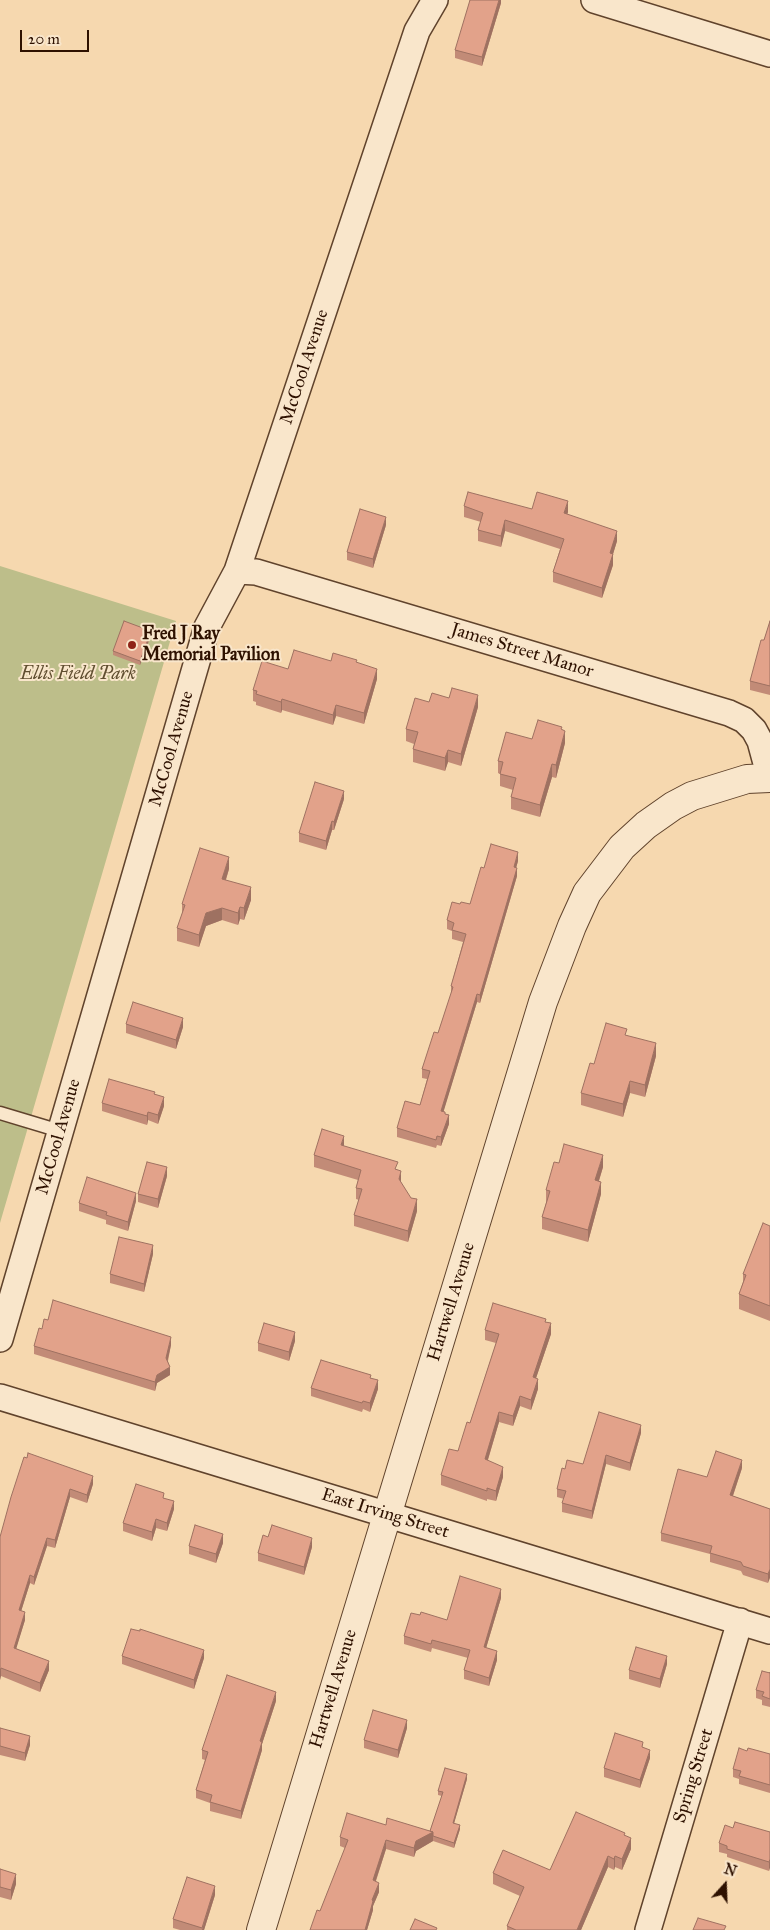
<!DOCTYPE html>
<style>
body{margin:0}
#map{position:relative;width:770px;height:1930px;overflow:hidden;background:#f6d8af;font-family:"IM FELL Great Primer",serif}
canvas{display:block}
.north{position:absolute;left:700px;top:1860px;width:50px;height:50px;-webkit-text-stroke:4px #f9e6cb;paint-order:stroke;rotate:20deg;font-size:14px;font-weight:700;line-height:20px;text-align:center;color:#2e1100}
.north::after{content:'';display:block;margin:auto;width:18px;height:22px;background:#2e1100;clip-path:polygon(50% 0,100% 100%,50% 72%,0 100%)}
.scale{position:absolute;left:20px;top:30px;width:69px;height:22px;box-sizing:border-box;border:2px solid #2e1100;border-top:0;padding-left:6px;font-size:15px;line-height:18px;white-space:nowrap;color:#2e1100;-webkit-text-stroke:4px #f9e6cb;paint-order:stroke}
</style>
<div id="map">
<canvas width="770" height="1930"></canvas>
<div class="north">N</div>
<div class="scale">20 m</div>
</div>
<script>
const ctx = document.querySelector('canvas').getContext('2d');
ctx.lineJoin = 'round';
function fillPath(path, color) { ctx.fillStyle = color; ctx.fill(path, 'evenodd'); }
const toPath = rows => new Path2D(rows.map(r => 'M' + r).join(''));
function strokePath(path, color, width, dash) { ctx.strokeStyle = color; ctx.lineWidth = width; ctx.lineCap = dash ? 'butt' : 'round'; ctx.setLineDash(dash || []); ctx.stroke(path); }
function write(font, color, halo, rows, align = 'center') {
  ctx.font = font + ' "IM FELL Great Primer",serif'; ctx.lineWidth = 4; ctx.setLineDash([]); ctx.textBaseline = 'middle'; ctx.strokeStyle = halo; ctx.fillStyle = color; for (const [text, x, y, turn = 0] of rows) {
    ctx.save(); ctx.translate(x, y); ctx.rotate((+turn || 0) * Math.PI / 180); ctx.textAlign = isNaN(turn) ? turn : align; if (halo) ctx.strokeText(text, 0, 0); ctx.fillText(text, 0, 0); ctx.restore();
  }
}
const green = toPath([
 [0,566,176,621,0,1223]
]);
const service = toPath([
 [0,1113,60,1131]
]);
const minor = toPath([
 [594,0,770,54],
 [237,571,256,572,729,713,744,720,754,730,760,741,770,778],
 [0,1339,207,627,237,571,417,31,435,0],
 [0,1397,770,1631],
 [648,1930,740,1621]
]);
const tertiary = toPath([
 [261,1930,543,1002,572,926,587,893,622,847,646,825,673,806,692,796,747,779,770,778]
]);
const wall = toPath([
 [501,0,501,3,482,66,455,58,455,50],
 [464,506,532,509,568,512,567,514,617,541,613,554,613,565,602,598,553,582,553,572,560,549,505,531,501,547,478,541,478,530,481,522,464,517],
 [386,525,373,568,347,560,347,552],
 [770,621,770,695,750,690,750,681,764,640],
 [151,635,140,665,113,655,113,651],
 [331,661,357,663,377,679,364,724,336,716,333,725,282,710,281,713,256,705,256,702,253,701,253,690,288,669],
 [429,702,478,707,461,766,448,762,445,771,413,762,413,749,414,744,406,741,406,729],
 [562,730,565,743,556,778,552,777,540,817,511,809,511,797,513,790,500,786,500,774,498,773,498,761,532,739],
 [344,799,334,830,332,830,326,850,299,842,299,833],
 [518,861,516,868,517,876,480,1003,477,1002,443,1112,445,1114,449,1124,441,1146,437,1145,436,1148,397,1137,397,1128,420,1105,427,1079,422,1078,422,1069,438,1033,451,994,451,986,463,942,452,939,452,931,447,929,447,920,460,904,470,904,484,868],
 [229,869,226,880,251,900,244,920,240,919,238,925,222,920,206,926,199,947,177,941,177,928,182,914,182,904],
 [126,1024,183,1027,176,1049,126,1033],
 [627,1035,656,1056,645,1097,630,1093,623,1117,581,1105,581,1093,594,1064],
 [155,1094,164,1106,158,1124,148,1120,147,1125,102,1111,102,1103],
 [344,1146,398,1170,401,1182,417,1211,408,1242,354,1226,354,1215,359,1200,356,1199,356,1188,358,1180,314,1167,314,1155],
 [559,1163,603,1167,599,1181,601,1194,588,1242,542,1229,542,1217,546,1203,546,1190],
 [167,1176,158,1208,138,1202,138,1194],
 [136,1201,128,1231,106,1224,106,1220,79,1211,79,1203],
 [770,1226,770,1321,739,1309,739,1294,743,1282,743,1274],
 [153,1254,144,1292,110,1283,110,1274],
 [546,1322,551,1334,536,1378,538,1389,531,1410,520,1406,513,1426,499,1422,488,1460,503,1477,496,1501,487,1499,487,1501,441,1485,441,1475,458,1451,470,1423,496,1343,485,1340,485,1330],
 [295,1341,289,1361,258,1351,258,1343],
 [171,1345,168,1361,170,1375,157,1383,155,1391,34,1354,34,1346],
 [371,1378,378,1389,370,1412,363,1409,362,1412,311,1396,311,1388],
 [641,1433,630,1471,606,1464,592,1519,562,1512,562,1503,564,1499,557,1497,557,1489,565,1469,583,1464],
 [742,1468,733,1496,770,1509,768,1583,743,1575,741,1571,710,1562,710,1554,661,1541,661,1533],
 [93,1484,87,1503,70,1497,55,1548,47,1546,34,1585,30,1583,21,1611,25,1620,16,1648,49,1670,40,1692,1,1676,0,1680,11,1497],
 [164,1498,174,1509,167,1531,156,1528,152,1541,123,1531,123,1523],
 [268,1537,312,1547,304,1575,258,1561,258,1553],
 [223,1543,216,1563,189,1554,189,1546],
 [501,1598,486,1648,497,1660,489,1686,464,1679,464,1670,468,1658,432,1648,431,1652,404,1644,404,1636,420,1615,447,1620],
 [122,1656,204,1658,194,1689,122,1664],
 [667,1664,660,1688,629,1679,629,1670],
 [770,1672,770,1707,762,1705,762,1700,756,1698,756,1690],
 [276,1701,262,1744,262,1750,241,1819,210,1811,210,1803,196,1798,196,1790,205,1760,202,1759,202,1750],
 [0,1719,0,1728,30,1745,25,1761,0,1755],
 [407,1728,398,1758,364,1748,364,1740],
 [643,1748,650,1758,640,1788,604,1777,604,1768],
 [747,1751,770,1754,770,1793,739,1784,739,1779,733,1777,733,1769],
 [467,1779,454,1823,460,1829,454,1848,433,1841,416,1851,414,1857,386,1849,376,1881,379,1892,373,1906,373,1910,367,1930,310,1930,320,1911,345,1848,340,1846,340,1837,386,1825,430,1831,442,1796,438,1795,438,1791],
 [733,1828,770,1832,769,1871,727,1857,727,1854,719,1852,719,1843],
 [625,1835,631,1849,622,1870,615,1867,614,1870,608,1867,581,1930,507,1930,507,1926,520,1896,493,1884,493,1873,550,1870],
 [0,1869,16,1884,11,1900,0,1897],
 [215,1895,204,1930,180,1930,173,1928,173,1919]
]);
const shadedWall = toPath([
 [499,0,501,0,501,3,482,66,482,57],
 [568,501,568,512,564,524,564,513],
 [386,517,386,525,373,568,373,559],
 [505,520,505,531,501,547,501,536],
 [617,531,617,541,610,564,610,553],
 [613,554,613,565,602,598,602,588],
 [151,631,151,635,140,665,140,661],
 [377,669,377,679,364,724,364,713],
 [478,695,478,707,461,766,461,754],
 [282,699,282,710,281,713,281,702],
 [336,705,336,716,333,725,333,715],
 [565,731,565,743,556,778,556,765],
 [448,750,448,762,445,771,445,758],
 [552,764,552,777,540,817,540,805],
 [344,791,344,799,334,830,334,822],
 [332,821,332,830,326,850,326,841],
 [518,852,518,861,514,875,514,867],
 [229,857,229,869,222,891,222,879],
 [517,868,517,876,480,1003,480,995],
 [251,887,251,900,244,920,244,908],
 [240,907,240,919,238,925,238,913],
 [222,908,222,920,206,926,199,947,199,935,206,913],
 [477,994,477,1002,441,1120,441,1111],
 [183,1018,183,1027,176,1049,176,1040],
 [656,1043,656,1056,645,1097,645,1085],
 [630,1081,630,1093,623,1117,623,1104],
 [164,1097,164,1106,158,1124,158,1115],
 [148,1112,148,1120,147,1125,147,1116],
 [449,1115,449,1124,441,1146,441,1137],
 [344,1136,344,1147,341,1145],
 [603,1155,603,1167,595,1193,595,1180],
 [167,1167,167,1176,158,1208,158,1199],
 [401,1171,401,1182,399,1179],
 [601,1182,601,1194,588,1242,588,1230],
 [136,1193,136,1201,128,1231,128,1222],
 [417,1199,417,1211,408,1242,408,1231],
 [153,1245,153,1254,144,1292,144,1284],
 [551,1323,551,1334,533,1387,533,1377],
 [295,1332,295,1341,289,1361,289,1352],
 [171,1337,171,1345,166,1367,166,1358],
 [170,1367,170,1375,157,1383,155,1391,155,1382,157,1375],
 [538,1379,538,1389,531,1410,531,1400],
 [378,1380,378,1389,370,1412,370,1403],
 [520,1396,520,1406,513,1426,513,1416],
 [499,1412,499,1422,485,1469,485,1459],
 [641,1425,641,1433,630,1471,630,1463],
 [606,1455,606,1464,592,1519,592,1511],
 [742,1460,742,1468,730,1504,730,1495],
 [503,1467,503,1477,496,1501,496,1491],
 [93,1476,93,1484,87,1503,87,1495],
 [70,1489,70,1497,55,1548,55,1540],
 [174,1501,174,1509,167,1531,167,1523],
 [156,1519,156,1528,152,1541,152,1532],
 [223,1534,223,1543,216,1563,216,1554],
 [47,1538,47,1546,34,1585,34,1577],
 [312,1538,312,1547,304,1575,304,1567],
 [770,1569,770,1578,768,1583,768,1574],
 [30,1575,30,1583,19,1618,19,1610],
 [501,1589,501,1598,484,1655,484,1647],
 [25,1612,25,1620,14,1656,14,1648],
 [204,1650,204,1658,194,1689,194,1680],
 [497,1651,497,1660,489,1686,489,1678],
 [667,1656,667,1664,660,1688,660,1679],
 [49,1661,49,1670,40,1692,40,1683],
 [1,1668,1,1676,0,1680,0,1671],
 [276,1692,276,1701,262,1744,262,1750,241,1819,241,1811,260,1741],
 [407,1720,407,1728,398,1758,398,1750],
 [30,1736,30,1745,25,1761,25,1753],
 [650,1750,650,1758,640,1788,640,1780],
 [467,1774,467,1779,453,1827,453,1823],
 [460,1825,460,1829,454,1848,454,1843],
 [433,1832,433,1841,416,1851,414,1857,414,1848,416,1841],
 [631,1838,631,1849,622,1870,622,1859],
 [386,1840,386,1849,373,1889,373,1880],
 [608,1856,608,1867,581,1930,577,1930],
 [615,1856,615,1867,614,1870,614,1859],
 [770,1859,770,1868,769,1871,769,1862],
 [16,1874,16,1884,11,1900,11,1890],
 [379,1883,379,1892,373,1906,373,1910,367,1930,365,1930,372,1900],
 [215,1886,215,1895,204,1930,202,1930]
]);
const building = toPath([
 [470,0,499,0,482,57,455,50,470,0],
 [468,492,532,509,537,492,568,501,564,513,617,531,610,553,613,554,602,588,553,572,564,539,505,520,501,536,478,530,483,513,464,506,468,492],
 [360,509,386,517,373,559,347,552,360,509],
 [124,621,151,631,140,661,113,651,124,621],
 [770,621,770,686,750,681,761,640,764,640,770,621],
 [294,650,331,661,333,653,357,660,356,662,377,669,364,713,336,705,333,715,282,699,281,702,256,694,257,691,253,690,262,661,288,669,294,650],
 [452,688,478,695,461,754,448,750,445,758,413,749,418,732,406,729,415,698,429,702,432,693,449,698,452,688],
 [538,720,562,727,561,729,565,731,556,765,552,764,540,805,511,797,516,778,500,774,503,762,498,761,506,732,532,739,538,720],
 [315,782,344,791,334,822,332,821,326,841,299,833,315,782],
 [491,844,518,852,514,867,517,868,480,995,477,994,441,1111,445,1112,445,1114,449,1115,441,1137,437,1136,436,1140,397,1128,405,1101,420,1105,430,1071,422,1069,434,1032,438,1033,453,987,451,986,466,934,452,930,454,923,447,920,452,902,460,904,461,902,470,904,481,867,484,868,491,844],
 [200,848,229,857,222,879,251,887,244,908,240,907,238,913,222,908,206,913,199,935,177,928,185,905,182,904,200,848],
 [133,1002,183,1018,176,1040,126,1024,133,1002],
 [606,1023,627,1029,625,1035,656,1043,645,1085,630,1081,623,1104,581,1093,590,1063,594,1064,606,1023],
 [109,1079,155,1092,154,1094,164,1097,158,1115,148,1112,147,1116,102,1103,109,1079],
 [322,1129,344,1136,341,1145,398,1162,395,1169,401,1171,399,1179,411,1198,417,1199,408,1231,354,1215,362,1189,356,1188,361,1170,314,1155,322,1129],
 [564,1144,603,1155,595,1180,601,1182,588,1230,542,1217,550,1191,546,1190,554,1162,559,1163,564,1144],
 [147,1162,167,1167,158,1199,138,1194,147,1162],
 [87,1177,136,1193,128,1222,106,1215,107,1212,79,1203,87,1177],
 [763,1223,770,1226,770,1306,739,1294,746,1275,743,1274,763,1223],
 [119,1237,153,1245,144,1284,110,1274,119,1237],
 [53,1300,171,1337,166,1358,170,1367,157,1375,155,1382,34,1346,39,1328,42,1329,44,1319,48,1320,53,1300],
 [493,1303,546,1319,545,1322,551,1323,533,1377,538,1379,531,1400,520,1396,513,1416,499,1412,485,1459,503,1467,496,1491,487,1488,487,1491,441,1475,449,1449,458,1451,467,1422,470,1423,499,1334,485,1330,493,1303],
 [264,1323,295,1332,289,1352,258,1343,264,1323],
 [321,1360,371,1375,370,1378,378,1380,370,1403,363,1401,362,1403,311,1388,321,1360],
 [599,1412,641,1425,630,1463,606,1455,592,1511,562,1503,566,1491,557,1489,562,1468,565,1469,567,1460,583,1464,599,1412],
 [716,1451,742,1460,730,1495,770,1509,770,1569,768,1574,743,1566,741,1562,710,1553,712,1546,661,1533,678,1469,707,1477,716,1451],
 [28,1453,93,1476,87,1495,70,1489,55,1540,47,1538,34,1577,30,1575,19,1610,25,1612,14,1648,49,1661,40,1683,1,1668,0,1671,0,1537,11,1497,24,1457,27,1458,28,1453],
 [136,1484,164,1493,163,1498,174,1501,167,1523,156,1519,152,1532,123,1523,136,1484],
 [195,1525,223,1534,216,1554,189,1546,195,1525],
 [272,1525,312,1538,304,1567,258,1553,263,1535,268,1537,272,1525],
 [460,1576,501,1589,484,1647,497,1651,489,1678,464,1670,470,1650,432,1640,431,1644,404,1636,411,1613,420,1615,421,1612,447,1620,460,1576],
 [131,1629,140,1631,140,1629,204,1650,194,1680,122,1656,131,1629],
 [636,1647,667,1656,660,1679,629,1670,636,1647],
 [762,1671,770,1673,770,1672,770,1699,762,1696,764,1692,756,1690,762,1671],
 [227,1675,276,1692,260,1741,262,1742,241,1811,210,1802,212,1795,196,1790,208,1752,202,1750,227,1675],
 [373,1710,407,1720,398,1750,364,1740,373,1710],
 [0,1728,30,1736,25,1753,0,1746,0,1728],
 [615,1733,643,1742,642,1747,650,1750,640,1780,604,1768,615,1733],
 [739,1748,747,1751,748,1748,770,1754,770,1785,739,1776,741,1771,733,1769,739,1748],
 [445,1768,467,1774,453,1823,460,1825,454,1843,433,1836,433,1832,430,1831,443,1792,438,1791,445,1768],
 [576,1812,625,1833,624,1835,631,1838,622,1859,615,1856,614,1859,608,1856,577,1930,516,1930,507,1926,524,1887,493,1873,503,1850,550,1870,576,1812],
 [347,1813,386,1825,387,1818,433,1832,416,1841,414,1848,386,1840,373,1880,379,1883,372,1900,373,1901,365,1930,310,1930,317,1910,320,1911,348,1840,340,1837,347,1813],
 [735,1822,770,1832,770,1859,769,1862,727,1849,727,1846,719,1843,725,1825,733,1828,735,1822],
 [0,1869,16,1874,11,1890,0,1887,0,1869],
 [187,1877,215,1886,202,1928,173,1919,187,1877],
 [698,1918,726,1926,724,1930,693,1930,698,1918],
 [415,1919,437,1928,436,1930,410,1930,415,1919]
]);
const markers = [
 [132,645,5,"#8f2418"]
];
const streetNames = [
 ["McCool Avenue",305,367,-72],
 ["James Street Manor",522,651,17],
 ["McCool Avenue",172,749,-74],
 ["McCool Avenue",59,1137,-74],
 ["Hartwell Avenue",452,1302,-73],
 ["East Irving Street",385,1514,17],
 ["Hartwell Avenue",334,1689,-73],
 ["Spring Street",694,1776,-73]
];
const poiNames = [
 ["Fred J Ray",142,635],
 ["Memorial Pavilion",142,656]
];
const parkNames = [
 ["Ellis Field Park",78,675]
];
fillPath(green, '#bdbe8a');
strokePath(service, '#60432c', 15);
strokePath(minor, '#60432c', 28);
strokePath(tertiary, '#60432c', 30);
strokePath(service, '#f9e6cb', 12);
strokePath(minor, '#f9e6cb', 25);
strokePath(tertiary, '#f9e6cb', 28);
fillPath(wall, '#c28b77');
fillPath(shadedWall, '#9e7161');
fillPath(building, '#e2a28a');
strokePath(building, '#9e7161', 1);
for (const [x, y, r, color] of markers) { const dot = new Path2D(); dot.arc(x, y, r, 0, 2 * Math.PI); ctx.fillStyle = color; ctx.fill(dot); strokePath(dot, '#f9e6cb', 2); }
write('18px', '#2e1100', '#f9e6cb', streetNames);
write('bold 18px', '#2e1100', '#f9e6cb', poiNames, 'left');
write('italic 18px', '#604e30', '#f9e6cb', parkNames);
</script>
